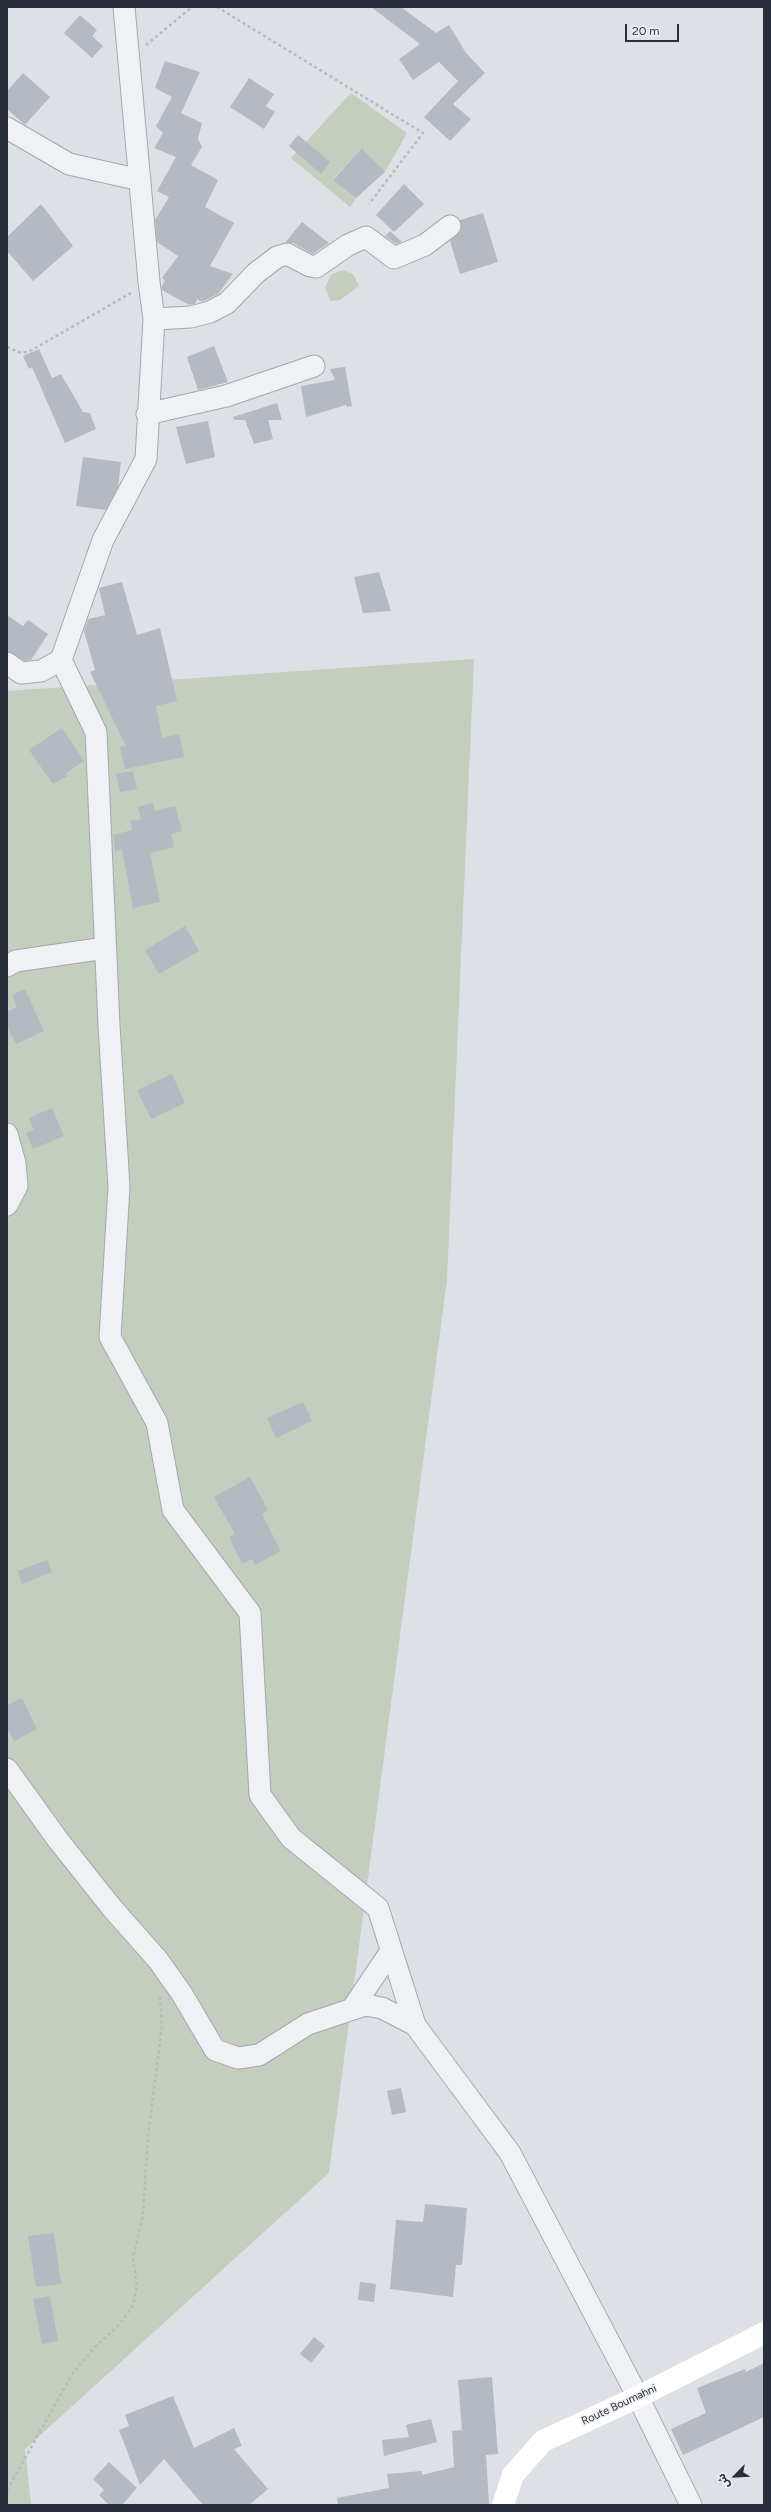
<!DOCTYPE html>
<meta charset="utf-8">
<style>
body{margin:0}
#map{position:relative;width:771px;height:2512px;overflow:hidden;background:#dde0e5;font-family:Figtree,"Noto Sans Arabic",sans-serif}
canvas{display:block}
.frame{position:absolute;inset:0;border:8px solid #282f3a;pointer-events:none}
.north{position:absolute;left:715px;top:2456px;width:40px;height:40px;-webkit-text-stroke:3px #eceff3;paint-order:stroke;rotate:246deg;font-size:11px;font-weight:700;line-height:16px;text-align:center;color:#282f3a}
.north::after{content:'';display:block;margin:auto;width:14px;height:18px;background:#282f3a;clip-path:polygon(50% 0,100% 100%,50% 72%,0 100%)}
.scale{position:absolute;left:625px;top:24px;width:54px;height:18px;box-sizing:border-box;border:2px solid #282f3a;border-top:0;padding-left:5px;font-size:12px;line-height:14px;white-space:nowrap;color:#282f3a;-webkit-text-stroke:3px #eceff3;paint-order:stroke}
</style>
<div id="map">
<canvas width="771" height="2512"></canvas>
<div class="frame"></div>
<div class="north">ش</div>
<div class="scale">20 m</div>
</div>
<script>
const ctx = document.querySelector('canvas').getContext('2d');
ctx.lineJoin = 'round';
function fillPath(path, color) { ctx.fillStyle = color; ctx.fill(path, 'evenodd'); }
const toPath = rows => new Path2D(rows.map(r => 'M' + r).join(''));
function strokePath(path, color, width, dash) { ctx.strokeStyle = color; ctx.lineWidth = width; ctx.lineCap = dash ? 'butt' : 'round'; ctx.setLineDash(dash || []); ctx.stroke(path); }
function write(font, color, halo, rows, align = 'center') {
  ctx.font = font + ' Figtree,sans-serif'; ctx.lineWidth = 3; ctx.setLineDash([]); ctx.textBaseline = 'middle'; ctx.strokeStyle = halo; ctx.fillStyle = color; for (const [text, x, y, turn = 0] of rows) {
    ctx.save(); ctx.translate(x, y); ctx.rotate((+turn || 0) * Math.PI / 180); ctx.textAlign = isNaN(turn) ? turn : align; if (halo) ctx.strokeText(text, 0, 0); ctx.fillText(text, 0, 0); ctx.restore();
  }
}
const green = toPath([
 [351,93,407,133,385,172,362,148,333,179,356,198,350,207,291,158],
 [342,270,353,274,359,286,340,300,330,301,325,287,331,275],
 [474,659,447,1280,329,2173,25,2449,31,2505,7,2505,7,691]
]);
const building = toPath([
 [371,7,401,7,436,33,449,25,466,53,485,73,453,104,471,119,450,141,424,117,458,81,439,62,413,80,399,59,420,44],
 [80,15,97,30,92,36,103,46,92,58,64,33],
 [165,61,200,72,181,113,202,123,198,139,202,147,191,165,218,180,205,207,234,223,210,266,233,274,218,294,202,302,197,299,195,304,189,305,162,290,162,286,165,281,162,278,178,256,157,242,155,220,169,197,157,191,176,157,154,148,163,133,156,126,172,97,155,88],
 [23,73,50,97,25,125,7,109,7,91],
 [249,78,274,94,266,106,275,112,264,129,230,107],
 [298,135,330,162,321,174,289,146],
 [362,148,385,172,356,198,333,180],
 [404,184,424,204,394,232,376,215],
 [41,204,73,246,33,281,7,251,7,237],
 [483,213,498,262,460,274,450,241,461,231,460,220],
 [302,222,329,243,313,254,293,243,285,243],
 [390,231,402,242,396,244,385,236],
 [214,346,228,382,198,390,187,357],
 [39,349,52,378,61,374,83,412,90,413,96,429,65,443,32,367,29,369,23,356],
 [345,367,352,406,347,407,346,405,306,417,301,386,335,380,330,369],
 [277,403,282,420,268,420,273,439,254,444,245,420,234,420,233,417],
 [208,421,215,457,186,464,176,427],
 [83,457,121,462,118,487,106,510,76,506],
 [379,572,391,611,363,613,354,577],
 [122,582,137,635,160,628,177,701,156,706,162,738,179,734,184,757,125,769,120,747,126,746,90,672,95,670,84,631,88,619,105,615,99,588],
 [7,615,23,626,28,620,48,634,31,660,24,661,7,651],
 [62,728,84,761,66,773,68,776,53,784,29,750],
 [133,771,137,789,120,792,116,774],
 [153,803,155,811,175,806,182,831,171,834,174,847,150,853,160,902,133,908,122,849,115,851,113,835,132,830,130,821,141,819,138,807],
 [185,926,199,951,159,974,145,950],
 [25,989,44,1031,16,1044,7,1025,7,1012,17,1007,12,995],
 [172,1074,185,1103,151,1119,137,1090],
 [52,1108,64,1136,33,1149,26,1133,34,1130,29,1118],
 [303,1402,312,1421,276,1438,267,1418],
 [250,1477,268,1510,262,1514,281,1551,255,1565,252,1559,242,1564,229,1537,235,1534,214,1497],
 [47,1560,52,1572,22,1584,18,1571],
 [22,1698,37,1729,14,1741,7,1727,7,1705],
 [401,2088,406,2112,392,2115,387,2091],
 [425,2204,467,2208,462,2265,456,2265,453,2297,390,2289,396,2220,423,2222],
 [54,2233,61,2284,36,2287,28,2236],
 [360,2282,376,2284,374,2302,358,2300],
 [50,2296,58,2341,42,2344,33,2299],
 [314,2337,325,2346,311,2363,300,2354],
 [764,2363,764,2417,683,2455,671,2429,706,2413,697,2388,745,2369,746,2372],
 [492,2377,498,2454,486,2455,489,2505,338,2505,337,2498,389,2488,387,2474,422,2471,422,2475,454,2467,452,2431,462,2430,458,2380],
 [173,2396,194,2448,234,2428,242,2446,234,2449,268,2489,249,2505,203,2505,164,2459,140,2485,119,2430,129,2426,125,2415],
 [431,2419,437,2442,384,2456,382,2440,409,2437,406,2425],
 [109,2462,137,2488,122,2505,109,2505,99,2495,104,2490,93,2479]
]);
const path = toPath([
 [217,7,423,133,369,204],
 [146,45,192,7],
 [7,347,21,353,30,351,131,293],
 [7,2490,73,2373,95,2347,120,2324,133,2305,137,2286,133,2258,143,2215,148,2135,162,2026,160,1997]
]);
const street = toPath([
 [124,7,149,282,154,319,146,459,103,540,61,660,96,732,109,1025,119,1187,110,1337,157,1423,173,1510,250,1613,260,1795,291,1838,378,1908,415,2025,510,2153,638,2397,691,2505],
 [7,128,69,164,140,180],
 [154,319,191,317,210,312,227,303,256,273,277,257,287,254,310,266,316,267,348,245,366,237,394,258,425,245,450,226],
 [147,414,226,396,314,366],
 [7,663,21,673,41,671,61,660],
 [7,966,16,961,105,948],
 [7,1134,15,1163,17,1186,7,1205],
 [7,1769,58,1840,112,1908,158,1960,182,1994,215,2050,238,2058,259,2055,308,2024,365,2005,382,2008,415,2025],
 [352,2009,391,1951]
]);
const secondary = toPath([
 [503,2505,513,2475,543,2441,638,2397,764,2333]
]);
const streetNames = [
 ["Route Boumahni",619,2405,-25]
];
fillPath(green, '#c3cebf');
fillPath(building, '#b5b9c1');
strokePath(street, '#a3a7ae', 23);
strokePath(path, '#b7bbc0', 2.5, [3, 3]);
strokePath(street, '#eff1f4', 21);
strokePath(secondary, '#fff', 22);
write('11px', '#282f3a', '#eceff3', streetNames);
</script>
